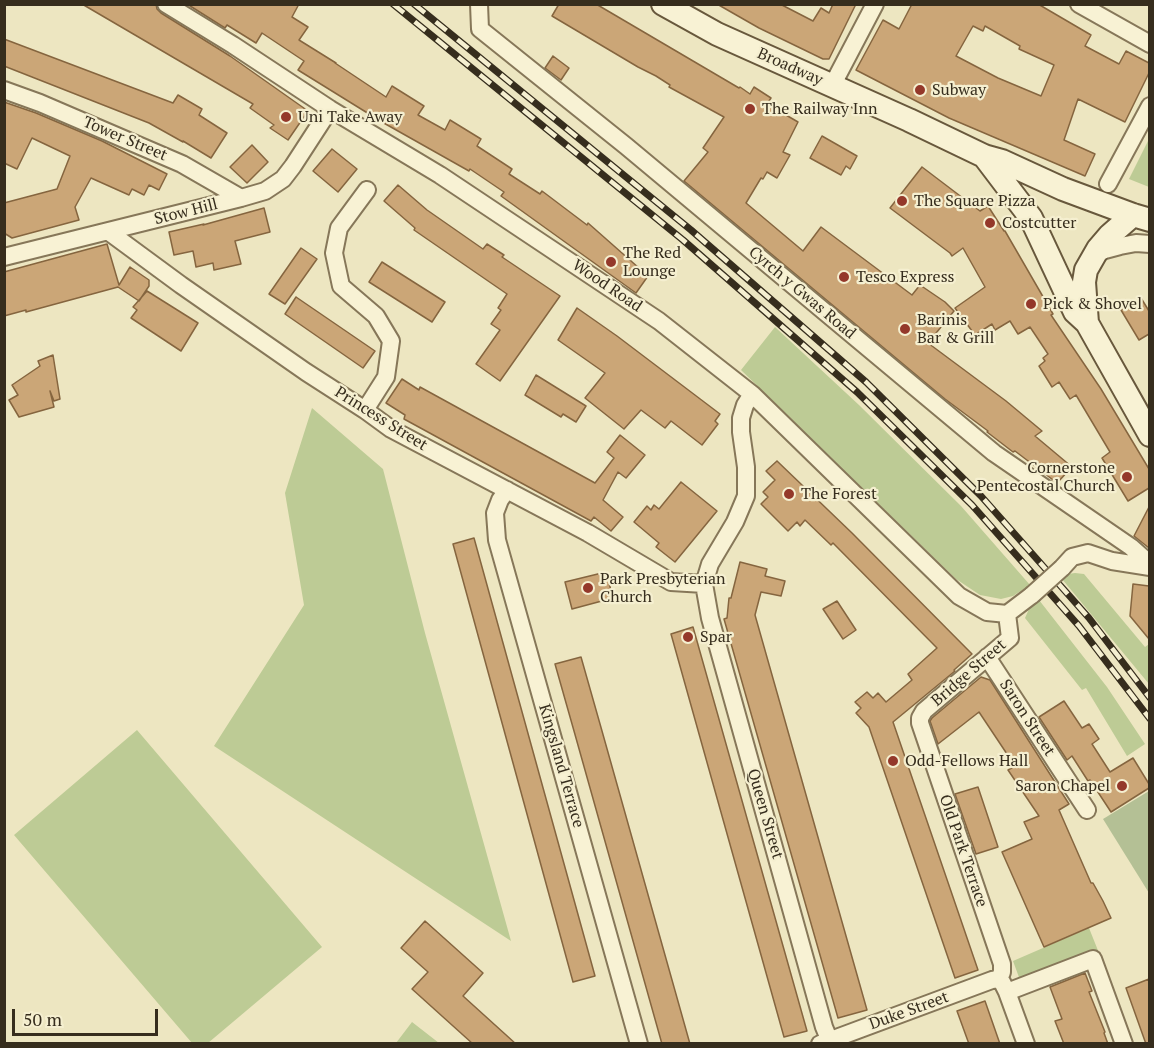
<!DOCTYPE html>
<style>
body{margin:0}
#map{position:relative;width:1154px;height:1048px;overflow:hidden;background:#ede6c1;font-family:"PT Serif",serif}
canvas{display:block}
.frame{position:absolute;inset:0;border:6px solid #362d1d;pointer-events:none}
.scale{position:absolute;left:12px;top:1009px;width:146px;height:27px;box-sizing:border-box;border:3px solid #362d1d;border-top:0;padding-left:8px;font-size:18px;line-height:21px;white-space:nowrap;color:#362d1d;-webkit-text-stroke:4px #f5efd0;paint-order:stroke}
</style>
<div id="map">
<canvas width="1154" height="1048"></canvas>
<div class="frame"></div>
<div class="scale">50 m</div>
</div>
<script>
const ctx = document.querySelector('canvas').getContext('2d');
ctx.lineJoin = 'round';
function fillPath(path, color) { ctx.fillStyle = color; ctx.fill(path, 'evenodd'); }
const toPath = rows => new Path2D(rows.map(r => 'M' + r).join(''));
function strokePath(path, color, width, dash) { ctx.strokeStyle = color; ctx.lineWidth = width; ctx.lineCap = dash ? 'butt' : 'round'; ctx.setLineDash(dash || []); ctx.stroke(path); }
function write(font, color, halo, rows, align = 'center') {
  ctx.font = font + ' "PT Serif",serif'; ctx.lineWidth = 4.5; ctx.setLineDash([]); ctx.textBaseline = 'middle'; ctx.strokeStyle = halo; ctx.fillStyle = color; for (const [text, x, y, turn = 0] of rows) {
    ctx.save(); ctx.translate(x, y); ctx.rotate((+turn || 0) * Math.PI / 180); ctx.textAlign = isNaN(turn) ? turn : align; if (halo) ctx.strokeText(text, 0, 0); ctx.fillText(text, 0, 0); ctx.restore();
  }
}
const green = toPath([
 [1149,139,1149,187,1129,179],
 [775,327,859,405,961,506,1030,585,1013,596,1001,599,980,595,956,579,741,370],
 [312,408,383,469,425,633,511,941,214,746,304,605,285,493],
 [1075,573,1084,574,1145,647,1149,644,1149,684,1062,579,1068,574],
 [1039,600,1107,687,1145,744,1127,756,1086,688,1082,690,1025,618,1029,609],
 [137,730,322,947,208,1043,192,1043,14,835],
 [1089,928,1099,953,1020,980,1013,961],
 [412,1022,439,1043,396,1043]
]);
const cemetery = toPath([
 [1149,791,1149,893,1103,819]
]);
const building = toPath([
 [82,4,156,4,157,9,161,13,230,56,308,111,288,140,270,128,274,125,250,108,253,104,82,4],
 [187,4,299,4,292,17,308,27,299,40,336,63,335,63,386,97,392,86,424,106,418,115,445,130,450,120,481,139,477,146,512,169,509,174,540,194,542,191,587,225,588,223,648,276,636,293,501,196,504,192,470,169,469,171,382,122,298,70,304,61,262,33,256,43,227,25,225,28,187,4],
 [559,4,596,4,739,88,740,87,750,94,754,87,771,98,767,104,798,122,783,152,790,155,777,178,767,172,763,179,761,178,746,203,803,251,821,227,912,295,920,285,945,302,954,311,928,343,1006,401,1042,431,1035,436,1072,467,1057,483,1015,451,1013,452,987,432,988,431,945,399,684,181,708,152,703,148,724,117,669,87,670,85,656,76,638,67,552,16,559,4],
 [717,4,780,4,813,21,821,8,829,13,833,4,856,4,829,59,823,59,759,28,717,4],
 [912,4,1038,4,1091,35,1085,46,1119,64,1126,51,1149,63,1149,73,1125,122,1078,99,1064,140,1095,154,1085,176,949,118,856,70,883,20,899,29,912,4],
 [973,26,983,31,985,26,1020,46,1019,49,1054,65,1041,96,998,78,956,56,973,26],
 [4,39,173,103,178,95,202,109,199,115,227,133,211,158,183,141,183,142,149,123,4,66,4,39],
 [553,56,569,68,561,80,545,68,553,56],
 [4,102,36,113,102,141,167,174,159,190,149,185,144,195,132,189,129,195,91,178,75,207,79,220,12,238,4,233,4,203,57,189,70,156,32,138,17,169,4,163,4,102],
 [822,136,857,156,850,169,846,166,841,175,810,158,822,136],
 [252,145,268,162,247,183,230,167,252,145],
 [332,149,357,169,338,192,313,171,332,149],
 [922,167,980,211,988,206,1004,231,1005,231,1053,314,1051,315,1101,389,1149,469,1149,488,1128,501,1102,458,1110,452,1076,395,1070,399,1059,382,1052,387,1039,366,1045,361,1043,358,1048,354,1030,327,1018,334,1010,321,995,330,992,324,975,335,955,308,985,287,963,248,952,256,950,253,890,208,922,167],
 [398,185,427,210,483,249,487,244,504,255,502,257,560,296,500,381,476,364,500,330,491,324,501,310,498,308,507,294,414,230,415,228,384,201,398,185],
 [264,208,270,232,235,241,241,264,214,270,213,263,196,267,193,251,174,255,169,232,204,224,203,225,264,208],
 [107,244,119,285,130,267,149,280,149,286,139,301,118,287,26,312,26,310,4,316,4,272,107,244],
 [301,248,317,259,285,304,269,294,301,248],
 [382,262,445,302,432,322,369,282,382,262],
 [147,291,198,323,181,351,131,318,137,310,133,307,147,291],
 [296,297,375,351,363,368,285,314,296,297],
 [1141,298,1149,311,1149,334,1139,340,1121,310,1141,298],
 [577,308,617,336,720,414,715,421,718,424,702,445,671,421,665,428,641,410,624,429,585,398,605,373,558,340,577,308],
 [53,355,60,399,54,401,50,391,54,407,19,417,9,400,18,395,12,385,40,366,38,361,53,355],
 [536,375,586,406,576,422,563,414,561,417,525,395,536,375],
 [402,379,419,390,420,387,595,483,614,458,607,452,620,435,645,455,626,478,618,472,603,500,623,517,611,531,594,517,591,521,404,419,405,415,386,403,402,379],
 [777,461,852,533,972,654,954,670,955,671,893,722,978,970,955,978,869,727,856,713,861,708,855,702,867,692,873,698,878,693,886,702,912,680,908,674,937,648,833,543,831,545,805,520,800,526,797,522,788,531,761,504,768,497,763,492,775,480,766,471,777,461],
 [681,482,717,511,675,562,656,547,659,543,634,522,647,506,651,510,654,505,659,509,681,482],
 [1149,507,1149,548,1134,536,1149,507],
 [474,538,595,976,573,982,453,544,474,538],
 [740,562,767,569,765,576,785,581,781,596,761,592,755,615,867,1010,838,1018,724,619,727,618,729,598,731,598,740,562],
 [606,572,613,598,572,609,565,582,606,572],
 [1133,584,1149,586,1149,639,1130,616,1133,584],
 [837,601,856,630,843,639,823,609,837,601],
 [693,627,807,1031,784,1037,671,634,693,627],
 [581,657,602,731,690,1044,662,1044,574,731,555,664,581,657],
 [981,677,990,680,1069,804,1059,810,1091,883,1093,883,1103,901,1111,918,1044,947,1002,852,1032,839,1024,822,1039,816,1008,770,1015,766,979,712,938,744,930,721,932,718,981,677],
 [1064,701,1082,728,1089,724,1099,739,1092,744,1110,772,1133,758,1149,784,1149,788,1111,812,1090,780,1088,781,1072,756,1067,760,1039,717,1064,701],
 [978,787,998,847,976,854,955,794,978,787],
 [425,921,483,973,463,996,516,1044,473,1044,412,989,428,972,401,948,425,921],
 [1085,973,1092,991,1089,992,1105,1032,1104,1033,1108,1044,1064,1044,1055,1021,1062,1019,1050,987,1085,973],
 [1149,979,1149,1044,1146,1044,1126,988,1149,979],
 [985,1001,1000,1044,969,1044,957,1011,985,1001]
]);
const street = toPath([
 [166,4,233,45,330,109,440,175,659,321,752,394,959,596,987,612,1007,614],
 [479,4,480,29,626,146,994,453,1131,547,1150,564],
 [1079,4,1150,44],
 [832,86,875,4],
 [4,90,40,103,182,164,241,198],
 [1108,184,1150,106],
 [109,232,181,285,306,372,365,410,391,429,588,533,671,582,704,584],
 [1094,255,1105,250,1120,246,1136,243,1150,244],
 [4,257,241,198,265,191,283,179,293,166,330,109],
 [752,394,745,405,741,418,741,432,746,467,746,496,735,522,710,564,704,584,710,618,824,1027,831,1044],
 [365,410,386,377,391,341,376,316,341,286,334,253,339,228,367,190],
 [507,490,500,500,495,513,497,540,639,1044],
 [1062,568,1072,557,1088,553,1112,561,1150,567],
 [1007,614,1032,595],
 [987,657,1087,810],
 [999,979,1002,972,1002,964,920,723,920,718,924,711,1010,638,1007,614],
 [1002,982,1007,992,1026,1044],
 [1007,992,1093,959,1124,1044],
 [820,1044,992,980,999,979]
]);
const secondary = toPath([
 [663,4,717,34,909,120,984,156,1002,161,1063,189,1133,215,1150,220],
 [984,156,1031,218,1075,312,1087,323],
 [1133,215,1110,235,1098,249,1086,270,1084,282,1087,323,1150,435]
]);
const rail = toPath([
 [393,4,683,240,857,392,972,505,1079,626,1150,719],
 [414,4,691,230,866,382,981,496,1089,618,1150,698]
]);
const streetBridge = toPath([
 [1032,595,1062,568]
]);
const markers = [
 [920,90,6,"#94382a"],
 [750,109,6,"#94382a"],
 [286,117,6,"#94382a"],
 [902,201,6,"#94382a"],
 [990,223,6,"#94382a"],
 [611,262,6,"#94382a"],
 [844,277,6,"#94382a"],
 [1031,304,6,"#94382a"],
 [905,329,6,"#94382a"],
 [1127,477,6,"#94382a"],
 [789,494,6,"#94382a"],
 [588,588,6,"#94382a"],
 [688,637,6,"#94382a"],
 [893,761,6,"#94382a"],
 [1122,786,6,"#94382a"]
];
const streetNames = [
 ["Broadway",790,67,24],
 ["Tower Street",125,139,23],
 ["Stow Hill",186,212,-14],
 ["Wood Road",607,286,34],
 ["Cyrch y Gwas Road",802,293,40],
 ["Princess Street",381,419,32],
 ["Bridge Street",969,673,-41],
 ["Saron Street",1027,718,57],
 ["Kingsland Terrace",561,766,74],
 ["Queen Street",765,814,74],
 ["Old Park Terrace",963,851,71],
 ["Duke Street",909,1011,-20]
];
const poiNames = [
 ["Subway",932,90],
 ["The Railway Inn",762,109],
 ["Uni Take Away",298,117],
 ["The Square Pizza",914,201],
 ["Costcutter",1002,223],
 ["The Red",623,253],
 ["Lounge",623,271],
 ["Tesco Express",856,277],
 ["Pick & Shovel",1043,304],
 ["Barinis",917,320],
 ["Bar & Grill",917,338],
 ["Cornerstone",1115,468,"right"],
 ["Pentecostal Church",1115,486,"right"],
 ["The Forest",801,494],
 ["Park Presbyterian",600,579],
 ["Church",600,597],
 ["Spar",700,637],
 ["Odd-Fellows Hall",905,761],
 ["Saron Chapel",1110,786,"right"]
];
fillPath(green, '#bdcb95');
fillPath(cemetery, '#b4c095');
fillPath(building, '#cba677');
strokePath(building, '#85653f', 1.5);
strokePath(street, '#867759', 20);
strokePath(secondary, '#68583c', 26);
strokePath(street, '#f8f2d4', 16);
strokePath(secondary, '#f8f2d4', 22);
strokePath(rail, '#362d1d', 7);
strokePath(rail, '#f5efd0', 4.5, [14]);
strokePath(streetBridge, '#867759', 20, []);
strokePath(streetBridge, '#f8f2d4', 16);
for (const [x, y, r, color] of markers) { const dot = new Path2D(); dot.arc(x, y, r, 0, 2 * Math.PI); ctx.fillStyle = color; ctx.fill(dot); strokePath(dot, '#f5efd0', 2); }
write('16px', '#362d1d', '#f5efd0', streetNames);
write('16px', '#362d1d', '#f5efd0', poiNames, 'left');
</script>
